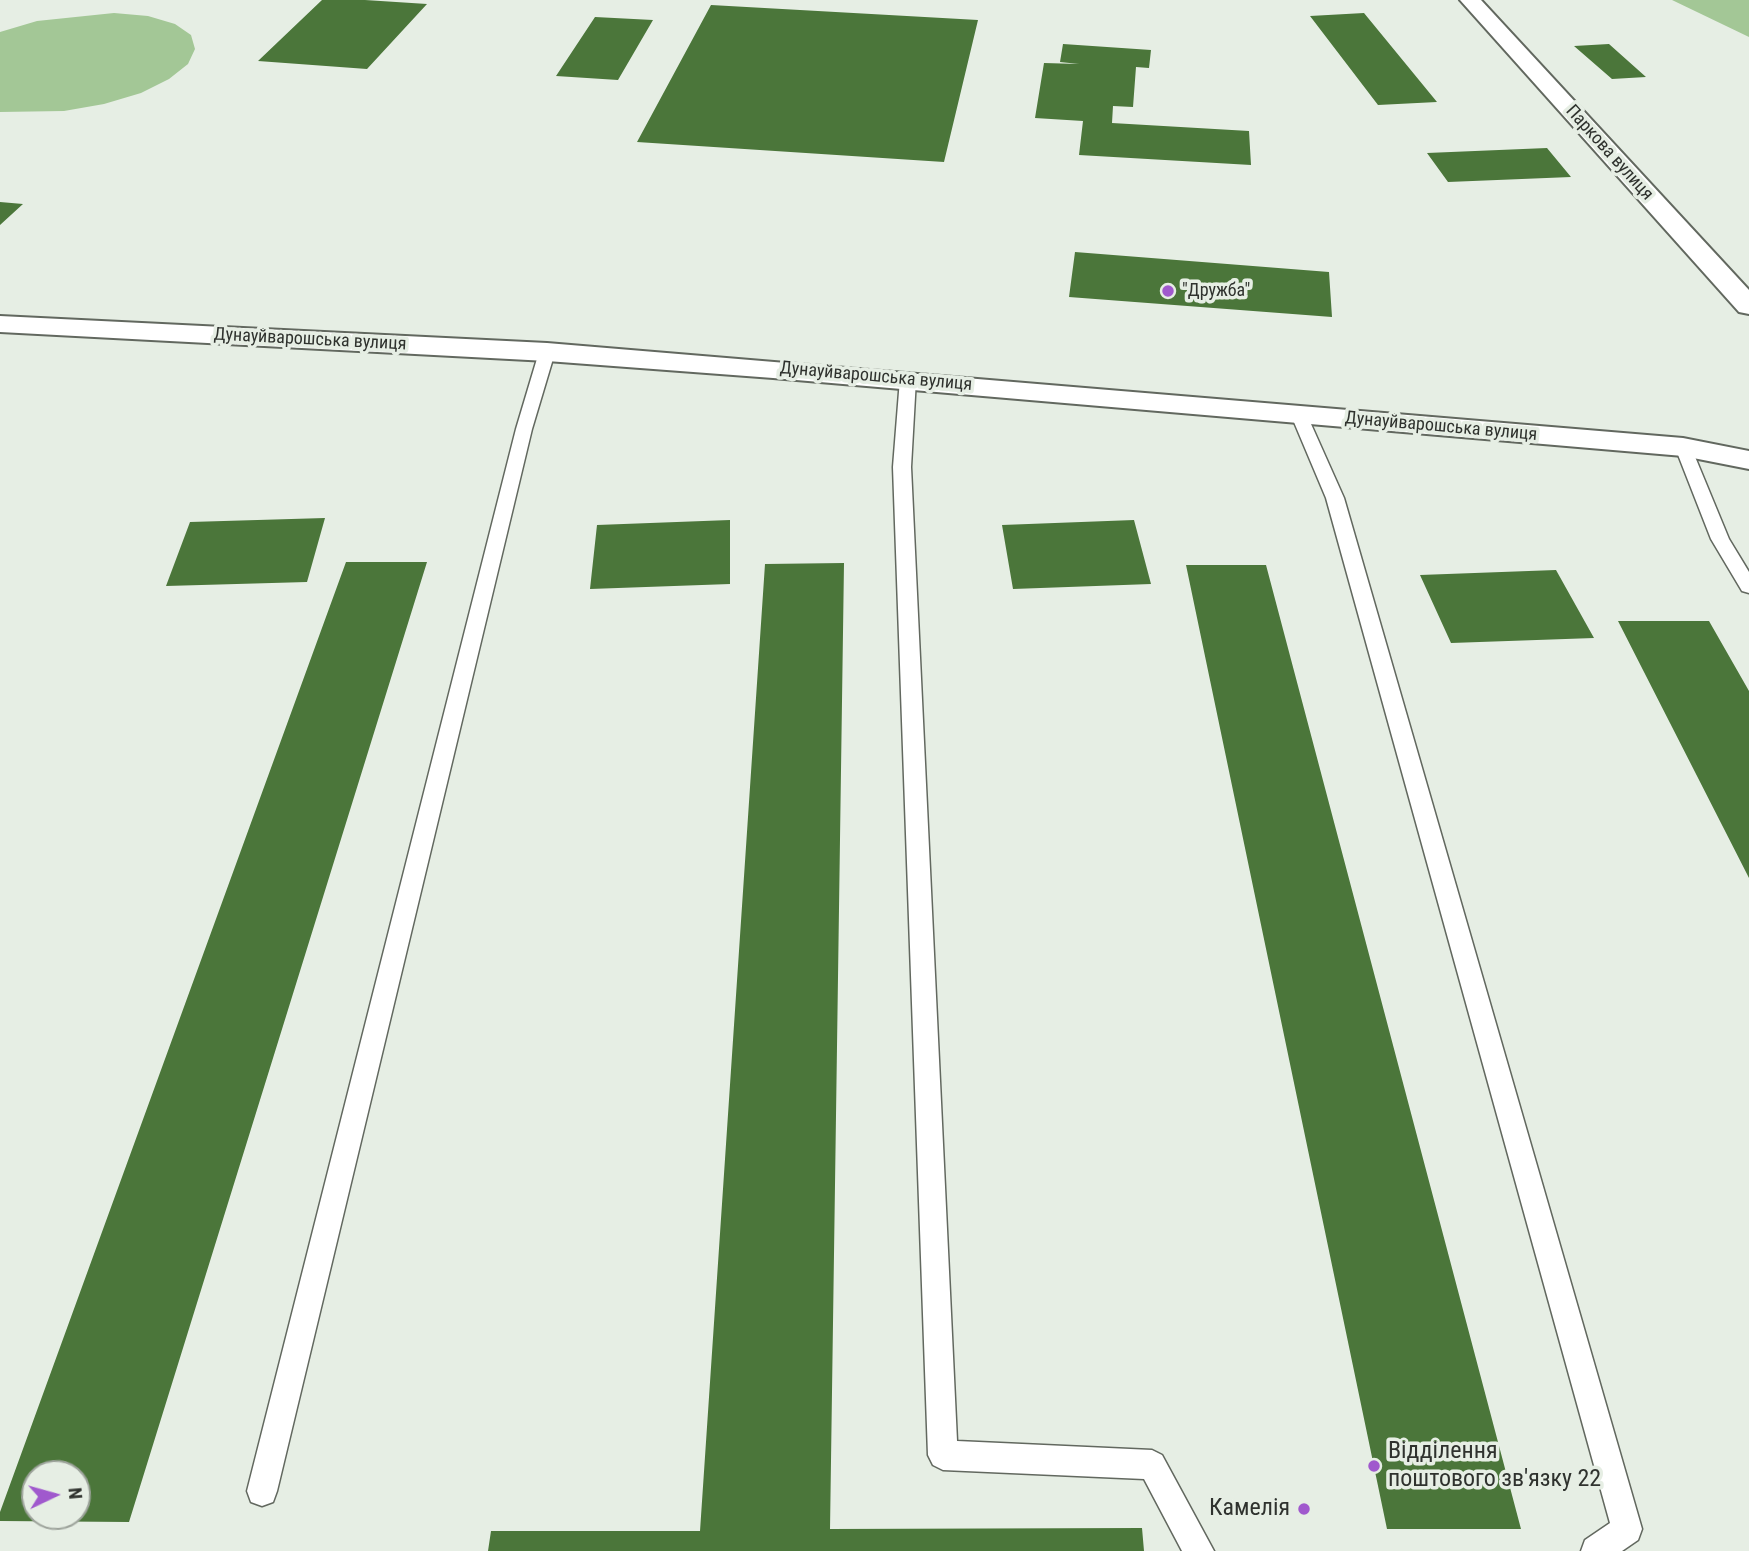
<!DOCTYPE html>
<meta charset="utf-8">
<style>
body{margin:0}
#map{position:relative;width:1749px;height:1551px;overflow:hidden;background:#e6eee4;font-family:"Roboto Condensed",sans-serif}
canvas{display:block}
.north{position:absolute;left:21px;top:1460px;width:70px;height:70px;box-sizing:border-box;background:#e6eee4;border:2px solid #9da39b;border-radius:50%;rotate:85deg;font-size:19px;font-weight:700;line-height:28px;text-align:center;color:#2f322e}
.north::after{content:'';display:block;margin:auto;width:24px;height:32px;background:#a059cd;clip-path:polygon(50% 0,100% 100%,50% 72%,0 100%)}
</style>
<div id="map">
<canvas width="1749" height="1551"></canvas>
<div class="north">N</div>
</div>
<script>
const ctx = document.querySelector('canvas').getContext('2d');
ctx.lineJoin = 'round';
function fillPath(path, color) { ctx.fillStyle = color; ctx.fill(path, 'evenodd'); }
const toPath = rows => new Path2D(rows.map(r => 'M' + r).join(''));
function strokePath(path, color, width, dash) { ctx.strokeStyle = color; ctx.lineWidth = width; ctx.lineCap = dash ? 'butt' : 'round'; ctx.setLineDash(dash || []); ctx.stroke(path); }
function write(font, color, halo, rows, align = 'center') {
  ctx.font = font + ' "Roboto Condensed",sans-serif'; ctx.lineWidth = 7; ctx.setLineDash([]); ctx.textBaseline = 'middle'; ctx.strokeStyle = halo; ctx.fillStyle = color; for (const [text, x, y, turn = 0] of rows) {
    ctx.save(); ctx.translate(x, y); ctx.rotate((+turn || 0) * Math.PI / 180); ctx.textAlign = isNaN(turn) ? turn : align; if (halo) ctx.strokeText(text, 0, 0); ctx.fillText(text, 0, 0); ctx.restore();
  }
}
const green = toPath([
 [1672,0,1749,0,1749,37],
 [114,13,148,16,175,24,191,35,195,49,188,64,169,79,141,93,104,104,64,111,0,112,0,32,37,21]
]);
const building = toPath([
 [322,0,365,0,427,4,367,69,258,61],
 [711,5,978,20,944,162,637,142],
 [1364,13,1437,102,1378,105,1310,16],
 [595,17,653,20,618,80,556,76],
 [1063,44,1151,50,1149,68,1136,67,1133,107,1113,106,1112,123,1249,131,1251,165,1079,155,1083,121,1035,118,1044,63,1079,64,1060,62],
 [1609,44,1646,77,1612,79,1574,46],
 [1547,148,1571,177,1448,182,1427,153],
 [0,202,23,204,0,225],
 [1075,252,1329,272,1332,317,1069,297],
 [325,518,307,582,166,586,190,522],
 [730,520,730,584,590,589,597,525],
 [1134,520,1151,584,1013,589,1002,525],
 [346,562,427,562,129,1522,0,1521,0,1512],
 [35,1474,77,1474,77,1516,35,1516],
 [844,563,830,1529,1142,1528,1144,1551,488,1551,491,1531,700,1531,765,564],
 [1186,565,1266,565,1521,1529,1387,1529],
 [1556,570,1594,638,1451,643,1420,575],
 [1618,621,1709,621,1749,691,1749,878]
]);
const service = toPath([
 [547,347,555,352,532,429,277,1491,273,1502,262,1506,251,1502,247,1491,516,429,539,352,547,347],
 [908,374,916,379,911,467,957,1441,1152,1450,1162,1455,1214,1551,1182,1551,1144,1479,943,1470,933,1465,928,1455,893,467,900,379,908,374],
 [1299,410,1307,415,1344,498,1642,1529,1638,1540,1622,1551,1581,1551,1585,1540,1610,1523,1326,498,1291,415,1299,410],
 [1683,442,1691,447,1729,539,1749,572,1749,593,1742,591,1711,539,1675,447,1683,442]
]);
const minor = toPath([
 [1460,0,1481,0,1749,290,1749,314,1739,312,1460,0],
 [0,316,547,343,1683,438,1749,451,1749,469,1683,456,773,378,547,361,0,332,0,316]
]);
const markers = [
 [1168,291,7,"#a059cd"],
 [1374,1466,7,"#a059cd"],
 [1304,1509,7,"#a059cd"]
];
const farStreetnames = [
 ["Паркова вулиця",1609,153,48],
 ["Дунауйварошська вулиця",310,340,3],
 ["Дунауйварошська вулиця",876,377,5],
 ["Дунауйварошська вулиця",1441,427,5]
];
const farPoinames = [
 ["\"Дружба\"",1182,291]
];
const nearPoinames = [
 ["Відділення",1388,1452],
 ["поштового зв'язку 22",1388,1480],
 ["Камелія",1290,1509,"right"]
];
fillPath(green, '#a3c796');
fillPath(building, '#4b763a');
strokePath(service, '#62685f', 3);
strokePath(minor, '#62685f', 4);
fillPath(service, '#fff');
fillPath(minor, '#fff');
for (const [x, y, r, color] of markers) { const dot = new Path2D(); dot.arc(x, y, r, 0, 2 * Math.PI); ctx.fillStyle = color; ctx.fill(dot); strokePath(dot, '#e6eee4', 2.5); }
write('18px', '#2f322e', '#e6eee4', farStreetnames);
write('18px', '#2f322e', '#e6eee4', farPoinames, 'left');
write('24px', '#2f322e', '#e6eee4', nearPoinames, 'left');
</script>
